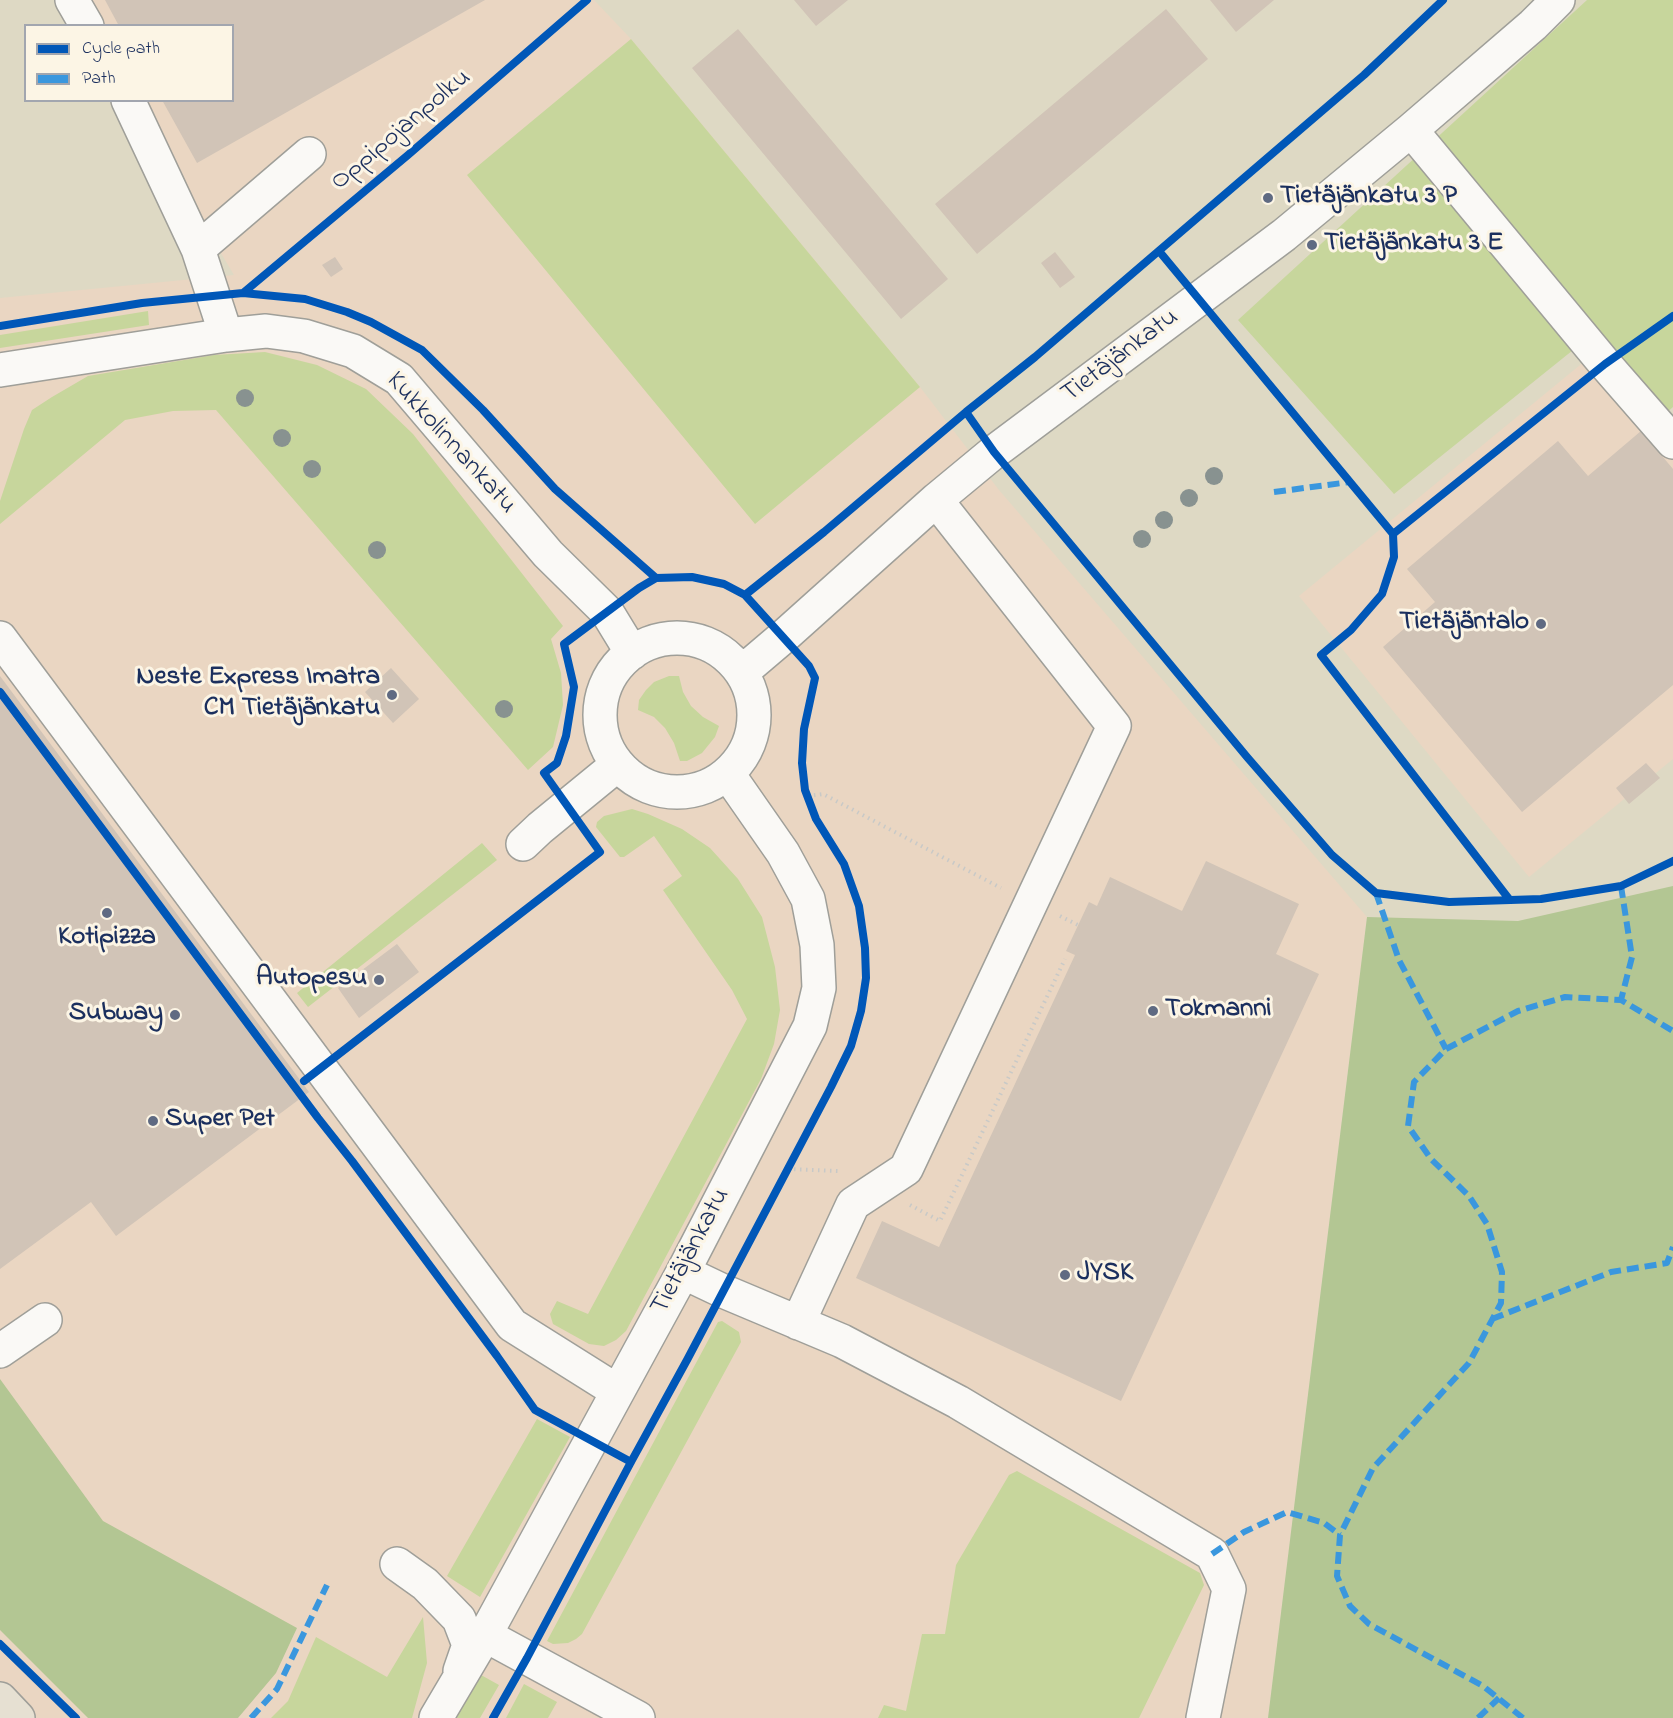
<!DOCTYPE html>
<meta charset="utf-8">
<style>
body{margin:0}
#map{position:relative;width:1673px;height:1718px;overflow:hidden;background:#ded9c4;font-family:"Indie Flower",sans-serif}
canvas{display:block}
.legend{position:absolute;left:24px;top:24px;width:210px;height:78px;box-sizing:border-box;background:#fcf5e5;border:2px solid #a2a6af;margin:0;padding:8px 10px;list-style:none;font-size:18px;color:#1b2f5e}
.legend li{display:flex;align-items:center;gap:12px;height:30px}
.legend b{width:30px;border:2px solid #a2a6af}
</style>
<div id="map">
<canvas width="1673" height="1718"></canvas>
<ul class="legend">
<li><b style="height:8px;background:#0057b8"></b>Cycle path</li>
<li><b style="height:8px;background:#3a97de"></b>Path</li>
</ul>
</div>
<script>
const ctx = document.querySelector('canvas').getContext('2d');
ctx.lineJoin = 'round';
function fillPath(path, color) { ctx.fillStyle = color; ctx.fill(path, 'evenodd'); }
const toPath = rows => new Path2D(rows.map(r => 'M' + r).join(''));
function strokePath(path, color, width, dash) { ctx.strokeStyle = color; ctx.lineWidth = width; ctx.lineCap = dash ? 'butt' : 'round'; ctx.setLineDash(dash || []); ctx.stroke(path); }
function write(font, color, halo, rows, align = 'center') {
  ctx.font = font + ' "Indie Flower",sans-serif'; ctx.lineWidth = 6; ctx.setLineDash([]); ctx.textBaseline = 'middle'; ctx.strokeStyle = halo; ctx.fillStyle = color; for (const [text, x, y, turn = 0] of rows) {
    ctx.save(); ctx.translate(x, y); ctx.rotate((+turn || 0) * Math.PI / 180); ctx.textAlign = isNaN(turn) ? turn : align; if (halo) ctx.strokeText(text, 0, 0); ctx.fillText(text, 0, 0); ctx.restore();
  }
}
const built = toPath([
 [70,0,594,0,631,39,920,387,999,490,1367,917,1268,1718,0,1718,0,298,234,275,130,101,232,100,232,26,85,25],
 [1591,356,1673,457,1673,759,1529,877,1299,596]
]);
const green = toPath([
 [1587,0,1673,0,1673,407,1664,415,1588,338,1394,494,1238,320],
 [631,39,920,387,755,524,467,175],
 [148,311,149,325,0,348,0,335],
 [265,352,317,365,366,389,413,434,563,626,551,639,561,673,563,705,553,747,528,770,216,410,173,411,125,420,0,524,0,501,24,429,32,410,52,397,88,376,214,355],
 [669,676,679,676,683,692,691,706,703,717,719,726,715,737,702,753,687,761,680,761,674,743,665,728,654,717,638,710,639,700,646,690,654,682],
 [632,809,648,814,682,829,710,848,738,879,762,917,775,967,780,1010,774,1044,761,1079,626,1331,616,1340,604,1346,589,1344,553,1324,550,1314,557,1301,588,1314,747,1019,732,990,663,890,682,876,654,836,624,857,620,857,596,827,597,822,604,816],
 [482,843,497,860,308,1007,297,993],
 [722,1321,739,1332,741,1342,582,1634,576,1639,568,1643,553,1644,547,1641,718,1322],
 [537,1419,570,1437,480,1597,447,1576],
 [1017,1471,1200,1573,1204,1585,1139,1718,878,1718,884,1705,906,1711,922,1634,945,1634,956,1565,1009,1475],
 [423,1617,427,1663,412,1718,271,1718,288,1701,316,1637,387,1677],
 [481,1675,499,1685,480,1718,456,1718],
 [524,1684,557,1702,548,1718,506,1718]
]);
const forest = toPath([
 [1673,886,1673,1718,1268,1718,1367,917,1518,921],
 [0,1379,103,1521,297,1628,276,1673,238,1718,88,1718,0,1630]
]);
const building = toPath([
 [105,0,485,0,197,163,162,100,232,100,232,26,119,26],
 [794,0,848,0,816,26],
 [1210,0,1274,0,1236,32],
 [1166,9,1208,59,977,254,935,204],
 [738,29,948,279,901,319,692,68],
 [1055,252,1075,277,1060,288,1041,263],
 [335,257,343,269,331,277,322,265],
 [1641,431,1673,469,1673,685,1522,812,1383,647,1435,602,1407,569,1558,441,1588,476],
 [391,668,419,699,393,723,365,692],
 [0,676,309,1092,116,1236,91,1202,0,1269],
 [1646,763,1660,778,1629,804,1616,788],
 [1206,861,1299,904,1276,954,1319,974,1121,1401,856,1278,882,1221,939,1247,1075,955,1066,951,1089,902,1097,906,1110,877,1182,911],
 [397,944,419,972,359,1018,338,988]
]);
const path = toPath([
 [808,796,823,794,1001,888],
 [1060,916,1078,925],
 [788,1169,839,1171],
 [910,1205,940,1221,1065,959]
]);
const minor = toPath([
 [72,0,87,26],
 [128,100,198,249,226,335],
 [1411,130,1605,364,1673,442],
 [198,249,309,154],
 [0,370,226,335,266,331,304,336,353,351,399,379,548,554,607,612,632,653],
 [0,638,512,1325,617,1391],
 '600 715a77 77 0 1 1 154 0a77 77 0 1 1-154 0Z',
 [742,672,782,638,936,500,994,452,1284,235,1411,130,1533,25,1558,0],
 [523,844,540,828,617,765],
 [683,1272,723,1291,842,1341,958,1402,1212,1554,1229,1589,1203,1718],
 [798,1323,853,1204,906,1169,1114,726,936,500],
 [0,1351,45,1320],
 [397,1564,425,1584,459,1619,469,1645,460,1671],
 [485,1635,638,1718],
 [436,1718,485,1635,683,1272,810,1026,819,988,817,945,808,899,783,853,728,774]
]);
const major = toPath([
 [0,1699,18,1718]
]);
const quiet = toPath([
 [1274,492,1350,482],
 [1621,886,1632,957,1621,1000],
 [1376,893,1399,960,1446,1049],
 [1492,1319,1611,1272,1667,1263,1673,1247],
 [1212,1554,1244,1532,1287,1512,1324,1523,1340,1535],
 [251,1718,277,1689,327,1585],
 [1478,1718,1499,1698],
 [1523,1718,1483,1686,1369,1624,1350,1606,1337,1576,1340,1535,1373,1468,1469,1363,1501,1303,1502,1272,1487,1224,1469,1196,1431,1159,1408,1126,1414,1082,1446,1049,1518,1011,1565,997,1621,1000,1673,1031]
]);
const cycleway = toPath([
 [1159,251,1393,534,1394,557,1382,594,1351,630,1321,655,1509,899],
 [243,293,408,155,587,0],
 [0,326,142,303,243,293,305,299,347,312,371,322,422,350,483,410,555,489,656,578,692,577,724,584,745,595],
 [966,412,994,452,1247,757,1332,855,1376,893,1449,902,1541,899,1621,886,1673,861],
 [1393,534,1605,364,1673,316],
 [0,692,318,1118,352,1161,497,1356,535,1410,631,1462],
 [304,1081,600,852,544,773,557,763,566,736,574,687,564,644,639,588,656,578],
 [0,1644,76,1718],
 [493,1718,527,1658,631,1462,687,1360,831,1087,851,1046,861,1011,866,978,865,948,859,906,844,864,816,819,805,790,802,763,804,729,815,678,809,666,745,595,824,532,966,412,1035,357,1364,75,1443,0]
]);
const trees = [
 [245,398],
 [282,438],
 [312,469],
 [1214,476],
 [1189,498],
 [1164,520],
 [1142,539],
 [377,550],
 [504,709]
];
const markers = [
 [1268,198,6,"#5f6a82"],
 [1312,245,6,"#5f6a82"],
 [1541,624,6,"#5f6a82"],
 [392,695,6,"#5f6a82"],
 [107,913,6,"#5f6a82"],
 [379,980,6,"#5f6a82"],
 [1153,1011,6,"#5f6a82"],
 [175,1015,6,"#5f6a82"],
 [153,1121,6,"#5f6a82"],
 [1065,1275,6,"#5f6a82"]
];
const streetNames = [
 ["Oppipojanpolku",402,131,-40],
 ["Tietäjänkatu",1121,357,-37],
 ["Kukkolinnankatu",450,444,48],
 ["Tietäjänkatu",692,1252,-62]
];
const poiNames = [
 ["Tietäjänkatu 3 P",1280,198],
 ["Tietäjänkatu 3 E",1324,245],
 ["Tietäjäntalo",1529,624,"right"],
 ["Neste Express Imatra",380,679,"right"],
 ["CM Tietäjänkatu",380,710,"right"],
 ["Kotipizza",107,939,"center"],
 ["Autopesu",367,980,"right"],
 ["Tokmanni",1165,1011],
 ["Subway",163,1015,"right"],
 ["Super Pet",165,1121],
 ["JYSK",1077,1275]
];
fillPath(built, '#ead6c2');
fillPath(green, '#c7d69c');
fillPath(forest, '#b3c693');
fillPath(building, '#d1c4b7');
strokePath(minor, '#9f9f99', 36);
strokePath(major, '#9f9f99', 36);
strokePath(path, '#c8c9c7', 4, [1.5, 4.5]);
strokePath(minor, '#faf9f6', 33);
strokePath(major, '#e6e0d2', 33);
strokePath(quiet, '#3a97de', 6, [12, 6]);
strokePath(cycleway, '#0057b8', 8);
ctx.fillStyle = '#889290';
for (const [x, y] of trees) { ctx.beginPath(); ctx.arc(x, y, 9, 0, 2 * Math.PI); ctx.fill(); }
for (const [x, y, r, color] of markers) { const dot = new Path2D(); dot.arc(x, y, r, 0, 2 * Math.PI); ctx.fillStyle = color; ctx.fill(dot); strokePath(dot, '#fcf5e5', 2); }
write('27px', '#1b2f5e', '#fcf5e5', streetNames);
write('bold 27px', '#1b2f5e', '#fcf5e5', poiNames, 'left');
</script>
